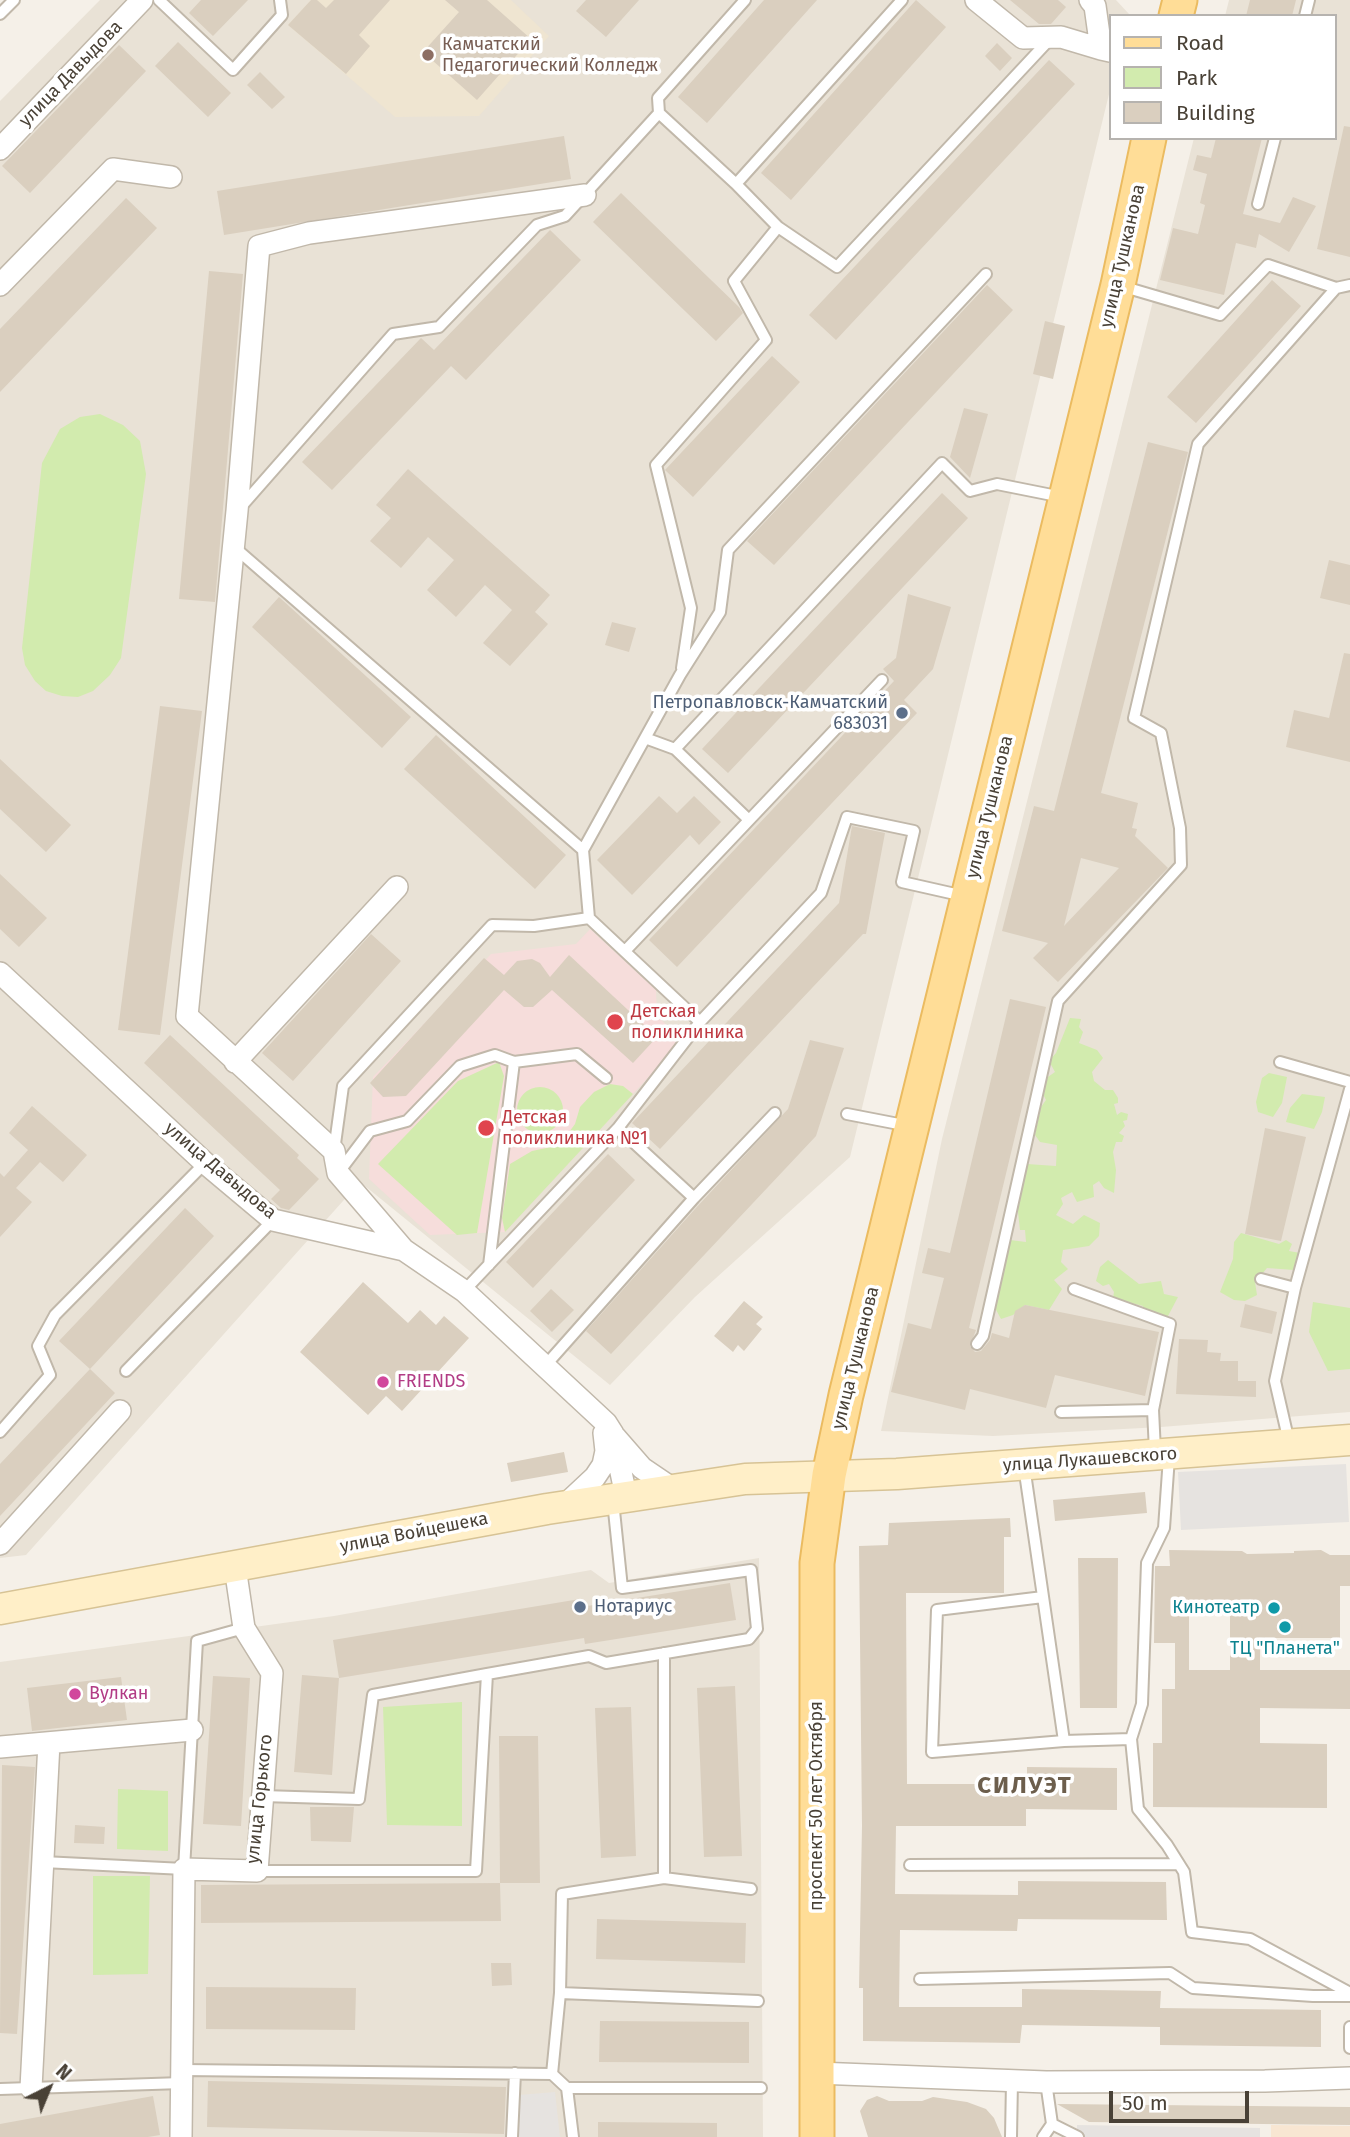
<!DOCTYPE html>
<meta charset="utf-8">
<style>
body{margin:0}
#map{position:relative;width:1350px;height:2137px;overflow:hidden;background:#f5f0e8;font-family:"Fira Sans",sans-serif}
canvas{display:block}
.legend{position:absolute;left:1109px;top:14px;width:228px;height:126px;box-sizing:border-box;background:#fff;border:2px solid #b6b3af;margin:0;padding:9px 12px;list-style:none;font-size:21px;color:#494136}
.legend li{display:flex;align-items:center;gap:14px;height:35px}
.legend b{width:35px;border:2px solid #b6b3af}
.north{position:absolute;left:14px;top:2053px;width:70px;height:70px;-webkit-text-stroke:5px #fff;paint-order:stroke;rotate:43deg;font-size:19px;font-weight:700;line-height:28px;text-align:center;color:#494136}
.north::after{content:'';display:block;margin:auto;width:24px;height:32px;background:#494136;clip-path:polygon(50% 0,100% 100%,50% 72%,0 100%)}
.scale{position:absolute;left:1109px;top:2091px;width:140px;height:32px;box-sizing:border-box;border:4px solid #494136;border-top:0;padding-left:9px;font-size:21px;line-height:24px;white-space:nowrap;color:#494136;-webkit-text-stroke:5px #fff;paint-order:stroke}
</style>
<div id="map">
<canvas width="1350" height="2137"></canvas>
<ul class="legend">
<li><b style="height:9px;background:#ffdd97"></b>Road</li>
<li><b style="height:19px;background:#d2ebae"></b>Park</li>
<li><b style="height:19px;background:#dacfbf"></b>Building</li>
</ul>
<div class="north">N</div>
<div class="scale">50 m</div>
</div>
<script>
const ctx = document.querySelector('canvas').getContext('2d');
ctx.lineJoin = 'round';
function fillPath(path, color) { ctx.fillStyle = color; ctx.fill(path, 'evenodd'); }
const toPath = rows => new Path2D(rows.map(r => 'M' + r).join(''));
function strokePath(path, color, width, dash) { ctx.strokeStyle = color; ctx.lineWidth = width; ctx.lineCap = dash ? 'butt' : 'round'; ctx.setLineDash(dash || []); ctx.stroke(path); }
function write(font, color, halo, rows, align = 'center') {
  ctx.font = font + ' "Fira Sans",sans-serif'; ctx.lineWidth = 7; ctx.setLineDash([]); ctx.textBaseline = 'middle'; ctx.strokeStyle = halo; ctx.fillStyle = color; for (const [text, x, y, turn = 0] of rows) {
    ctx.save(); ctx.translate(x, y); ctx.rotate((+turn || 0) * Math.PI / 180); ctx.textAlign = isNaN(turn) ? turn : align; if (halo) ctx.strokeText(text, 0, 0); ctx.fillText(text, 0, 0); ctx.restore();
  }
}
const residential = toPath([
 [100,0,1116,0,1129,14,1128,16,1110,16,1110,90,850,1157,695,1297,610,1385,360,1182,26,1555,0,1558,0,101],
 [1229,0,1350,0,1350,1412,1161,1427,993,1436,881,1431,942,1139,1194,138,1334,138,1334,16,1225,16],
 [759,1558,763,2137,0,2137,0,1662,334,1616,591,1570,609,1583]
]);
const commercial = toPath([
 [1271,2125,1350,2126,1350,2137,1271,2137]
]);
const education = toPath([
 [311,0,511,0,549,36,479,116,395,117,288,25]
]);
const medical = toPath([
 [590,929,656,990,657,1016,683,1040,505,1232,430,1235,369,1179,373,1077,491,954,576,944]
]);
const green = toPath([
 [100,414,123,425,140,441,146,474,121,658,110,675,93,691,78,697,62,696,46,691,35,681,25,665,22,648,42,463,60,429,80,417],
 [1070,1018,1081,1019,1079,1027,1083,1032,1079,1043,1097,1050,1103,1058,1092,1072,1094,1081,1105,1090,1113,1090,1118,1098,1118,1103,1114,1104,1117,1115,1121,1112,1128,1114,1127,1120,1123,1121,1125,1126,1119,1133,1124,1136,1122,1142,1116,1142,1113,1152,1116,1170,1114,1193,1104,1188,1099,1181,1093,1185,1094,1197,1077,1202,1072,1192,1061,1198,1063,1204,1056,1215,1073,1224,1084,1215,1100,1223,1099,1236,1089,1246,1063,1250,1061,1262,1068,1269,1054,1280,1062,1289,1049,1310,1025,1305,1013,1315,1001,1319,994,1306,1007,1245,1010,1240,1026,1242,1025,1230,1020,1230,1018,1212,1018,1201,1027,1164,1056,1166,1057,1145,1040,1142,1035,1135,1041,1107,1046,1100,1043,1094,1045,1079,1055,1072,1049,1061,1056,1053],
 [499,1062,504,1076,477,1233,457,1235,378,1164,458,1081],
 [1269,1073,1287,1077,1282,1103,1273,1117,1258,1112,1256,1102,1262,1078],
 [610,1084,623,1086,633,1094,505,1232,502,1218,510,1164,532,1151,551,1147,564,1139,575,1124,580,1107,594,1092],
 '517 1110a23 23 0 1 1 46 0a23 23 0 1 1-46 0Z',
 [1302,1094,1325,1097,1322,1112,1314,1129,1286,1122,1290,1108],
 [1241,1233,1279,1244,1286,1240,1292,1244,1289,1251,1300,1253,1294,1270,1267,1268,1255,1282,1257,1295,1245,1301,1234,1300,1220,1292,1233,1259,1234,1242],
 [1108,1260,1139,1284,1161,1281,1164,1294,1178,1297,1168,1316,1161,1320,1144,1316,1143,1306,1113,1298,1114,1292,1109,1284,1103,1286,1096,1281,1100,1267],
 [1313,1302,1350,1308,1350,1369,1328,1371,1309,1332],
 [462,1702,462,1826,387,1825,383,1707],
 [118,1789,168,1791,168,1851,117,1849],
 [93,1876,150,1876,148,1974,93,1975]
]);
const parking = toPath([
 [1346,1464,1349,1522,1181,1530,1178,1472],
 [555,2092,560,2137,519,2137,519,2095],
 [1077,2125,1260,2128,1260,2137,1077,2137]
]);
const building = toPath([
 [201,0,248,0,213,36,189,13],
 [311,0,317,0,326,8,334,0,390,0,359,35,370,46,346,74,288,25],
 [445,0,487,0,531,39,477,100,423,52,459,12],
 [586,0,639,0,606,37,576,11],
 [764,0,817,0,707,123,678,97],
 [916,0,946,27,791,200,761,173],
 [1010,0,1058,0,1066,7,1051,24,1039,24],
 [1250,0,1296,0,1292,16,1246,16],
 [178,42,231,93,208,117,155,66],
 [997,43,1012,58,1000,71,985,56],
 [119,45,146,71,30,193,2,166],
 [1049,60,1075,84,836,340,809,315],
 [260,72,285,97,272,109,247,85],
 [1344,126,1350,127,1350,257,1317,249],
 [564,136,571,179,224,235,217,191],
 [1216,138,1262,138,1243,214,1280,223,1293,197,1316,206,1289,252,1259,234,1256,248,1236,243,1224,295,1160,280,1173,228,1198,234,1205,205,1200,203,1207,174,1193,170,1197,155,1211,158],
 [621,193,739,307,743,313,716,341,593,222],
 [126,198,157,228,0,392,0,329],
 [550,230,581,260,466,380,451,366,332,490,302,462,421,338,434,350],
 [209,271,243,274,215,602,179,599],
 [1272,280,1301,306,1196,423,1167,397],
 [987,285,1013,310,774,565,747,541],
 [1045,321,1065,326,1053,379,1033,374],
 [772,356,800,382,693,497,665,470],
 [964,408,988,414,970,478,950,457],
 [1148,442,1188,452,1101,793,1138,803,1132,828,1137,829,1135,836,1168,868,1058,982,1033,958,1048,943,1002,931,1034,806,1054,811],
 [1081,858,1119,868,1064,926],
 [408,469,550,595,535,612,548,624,510,666,483,643,512,610,485,585,456,617,427,590,454,560,428,537,401,568,370,541,391,518,376,505],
 [942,493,968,518,728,773,702,749],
 [1329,560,1350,565,1350,605,1320,598],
 [908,594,951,607,933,669,904,700,917,713,677,967,649,940,894,681,883,669,896,658],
 [279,597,411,717,382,748,252,627],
 [612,622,636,628,629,652,605,645],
 [1344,653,1350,654,1350,762,1286,747,1294,710,1329,718],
 [160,706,202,711,160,1035,118,1030],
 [436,735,566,855,535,889,404,769],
 [0,759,71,825,46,852,0,809],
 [659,796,677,813,694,796,721,822,699,845,690,835,632,895,597,860],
 [852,826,885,833,866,934,863,934,660,1149,632,1123,839,903],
 [0,874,47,918,19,947,0,929],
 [371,934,401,961,293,1081,262,1053],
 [569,955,657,1037,633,1063,552,990,533,1007,524,1007,504,990,406,1096,383,1097,370,1083,484,958,504,975,517,961,532,959,540,963,550,977],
 [1010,999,1046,1007,969,1328,976,1330,970,1346,975,1352,981,1351,990,1340,992,1333,1009,1338,1015,1311,1025,1305,1159,1332,1145,1396,1055,1375,1046,1408,970,1389,965,1410,891,1392,908,1323,931,1329,944,1278,922,1273,928,1248,950,1253],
 [170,1035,299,1155,297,1158,319,1179,289,1210,281,1208,271,1199,280,1190,144,1063],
 [810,1040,844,1048,816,1136,611,1354,586,1331,695,1209,788,1109],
 [32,1106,87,1155,63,1182,40,1162,16,1188,32,1202,0,1237,0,1173,4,1177,28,1150,9,1133],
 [1265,1128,1306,1137,1281,1241,1245,1234],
 [608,1154,635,1180,533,1288,506,1262],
 [185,1208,214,1236,90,1369,59,1341],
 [363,1282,408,1323,420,1310,436,1325,444,1316,469,1338,402,1411,386,1396,368,1415,300,1352],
 [551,1289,574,1310,552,1332,530,1311],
 [744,1301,763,1317,756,1324,762,1329,744,1351,738,1345,733,1352,714,1336],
 [1245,1304,1277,1312,1272,1334,1240,1327],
 [1179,1339,1208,1340,1207,1352,1221,1353,1220,1361,1238,1361,1238,1381,1256,1381,1256,1397,1176,1394],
 [90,1369,115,1393,0,1516,0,1464],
 [564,1452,568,1472,511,1482,507,1463],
 [1145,1492,1147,1513,1055,1521,1053,1500],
 [1010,1518,1011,1537,1004,1537,1004,1593,906,1593,907,1784,1027,1784,1027,1767,1117,1768,1117,1810,1026,1809,1026,1826,896,1826,895,1894,1018,1895,1018,1881,1166,1882,1167,1920,1018,1919,1017,1931,900,1930,899,2007,1022,2007,1022,1989,1161,1991,1160,2008,1321,2010,1321,2047,1160,2045,1160,2027,1022,2025,1020,2043,863,2041,863,1988,859,1988,862,1826,859,1546,888,1545,889,1523],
 [1169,1550,1242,1551,1247,1554,1294,1553,1294,1551,1321,1550,1330,1555,1350,1555,1350,1586,1340,1586,1340,1638,1260,1638,1260,1670,1350,1670,1350,1709,1260,1708,1260,1743,1327,1744,1327,1808,1153,1807,1153,1743,1162,1743,1162,1689,1175,1689,1175,1643,1154,1643,1155,1566,1170,1566],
 [1189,1615,1230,1615,1230,1670,1189,1670],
 [1078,1558,1118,1558,1117,1708,1080,1708],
 [730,1583,736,1620,585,1644,584,1638,339,1678,333,1640,580,1599,581,1607],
 [302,1675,339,1678,332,1775,294,1772],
 [213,1676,250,1678,241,1826,203,1824],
 [121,1677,127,1720,32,1731,27,1688],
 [735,1686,742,1856,704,1857,697,1688],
 [631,1707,636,1856,601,1858,595,1708],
 [499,1736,538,1736,540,1883,500,1883],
 [2,1765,35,1767,17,2034,0,2033],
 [310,1807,354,1807,351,1842,311,1841],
 [75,1825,105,1827,104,1844,74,1843],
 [500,1883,501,1921,201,1923,201,1885],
 [597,1919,746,1923,745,1963,596,1959],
 [491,1963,511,1963,512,1985,492,1986],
 [206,1987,356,1988,355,2030,206,2029],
 [600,2021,749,2022,749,2063,599,2062],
 [208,2081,506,2087,504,2134,207,2127],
 [153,2096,160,2135,148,2137,0,2137,0,2124],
 [877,2096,889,2101,922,2101,933,2097,967,2102,986,2109,994,2118,1002,2137,868,2137,860,2111,867,2100],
 [1057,2104,1350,2107,1350,2125,1089,2122],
 [598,2122,717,2123,717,2137,598,2137]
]);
const service = toPath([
 [159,0,233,70,282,15,280,0],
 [745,0,658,98,659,113,736,184,778,227,837,267,1050,39],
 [0,14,14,0],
 [1305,16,1309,0],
 [736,184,902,0],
 [1258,204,1275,138],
 [1336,288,1350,285],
 [240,508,393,334,439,327,537,225,565,216,659,113],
 [234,547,583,850],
 [682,668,691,608,656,465,766,340,734,281,778,227],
 [645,738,675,749,942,463,970,491,997,484,1062,497],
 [675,749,749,820],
 [625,951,882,680],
 [700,1022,589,918,583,850,680,675,720,612,728,550,986,274],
 [514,1062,577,1054,606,1078],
 [1280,1062,1350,1082],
 [847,1114,909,1126],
 [618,1128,694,1198],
 [334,1151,343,1086,492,925,534,926,589,918],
 [339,1172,370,1131,407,1121,460,1066,495,1055,514,1062,489,1265],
 [1261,1279,1295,1288],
 [1074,1289,1170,1324,1153,1410,1155,1451],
 [464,1291,618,1128,700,1022,821,893,847,817,914,831,902,882,964,896],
 [977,1344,983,1336,1058,1001,1181,865,1180,828,1161,733,1134,718,1198,444,1336,288,1268,265,1220,315,1121,286],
 [545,1366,694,1198,775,1113],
 [126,1371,273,1220],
 [1061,1412,1153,1410],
 [0,1432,50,1375,38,1346,55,1315,205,1163],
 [1289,1442,1275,1381,1295,1288,1350,1089],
 [1169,1457,1164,1528,1147,1563,1142,1704,1131,1739,1138,1809,1167,1845,1184,1872,1192,1932,1250,1939,1350,1993],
 [1024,1466,1064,1741,1131,1739],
 [1043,1597,937,1610,932,1752,1064,1741],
 [487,1674,589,1656,606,1663,749,1639,757,1629,751,1570,622,1588,613,1501],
 [43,1862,184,1869,197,1641,244,1628],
 [910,1865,1179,1864],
 [257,1871,476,1871,487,1674,373,1695,359,1799,263,1796],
 [664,1878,751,1889],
 [920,1979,1170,1973,1193,1988,1313,1996,1350,1996],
 [560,1993,758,2001],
 [1350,2027,1350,2048],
 [183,2070,552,2074],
 [1046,2082,1052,2124,1078,2137],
 [567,2088,552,2074,560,1993,562,1894,664,1878,664,1653],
 [0,2089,182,2083],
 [512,2137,515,2073],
 [573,2137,567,2088,761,2088],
 [1011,2137,1012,2081],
 [1043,2137,1052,2124]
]);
const minor = toPath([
 [976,0,1023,38,1061,37,1101,49],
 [1090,0,1095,6,1101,49,1110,51],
 [0,149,142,0],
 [0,285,113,169,171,177],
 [0,973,205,1163,273,1220,404,1250,464,1291,606,1423,613,1434,626,1496],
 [235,1062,397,887],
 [404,1250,338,1173,334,1151,187,1016,237,511,259,246,309,233,585,195],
 [615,1437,642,1468,673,1489],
 [564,1506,595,1477,603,1465,606,1451,604,1433],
 [0,1544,120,1411],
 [0,1747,192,1730],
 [817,2073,1046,2082,1265,2081,1350,2078],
 [31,2088,49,1743],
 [181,2137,184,1869,257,1871,272,1673,244,1628,235,1567]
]);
const secondary = toPath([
 [0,1609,547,1509,745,1479,897,1474,1350,1440]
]);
const primary = toPath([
 [1176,16,1180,0],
 [817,2137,817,1563,829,1475,846,1395,1118,285,1149,138]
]);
const markers = [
 [428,55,7,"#8d6e63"],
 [902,713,7,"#5c6f8a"],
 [615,1022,9,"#e0444e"],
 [486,1128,9,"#e0444e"],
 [383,1382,7,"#d1479c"],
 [580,1607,7,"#5c6f8a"],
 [1274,1608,7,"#0f9aa8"],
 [1285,1627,7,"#0f9aa8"],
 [75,1694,7,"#d1479c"]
];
const educationNames = [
 ["Камчатский",442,45],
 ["Педагогический Колледж",442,66]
];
const streetNames = [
 ["улица Давыдова",71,74,-46],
 ["улица Тушканова",1123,256,-77],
 ["улица Тушканова",990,807,-76],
 ["улица Давыдова",220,1171,40],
 ["улица Тушканова",856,1358,-76],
 ["улица Лукашевского",1090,1460,-4],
 ["улица Войцешека",414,1533,-11],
 ["улица Горького",260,1799,-84],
 ["проспект 50 лет Октября",817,1806,-90]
];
const serviceNames = [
 ["Петропавловск-Камчатский",888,703],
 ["683031",888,724],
 ["Нотариус",594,1607,"left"]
];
const healthNames = [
 ["Детская",631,1012],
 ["поликлиника",631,1033],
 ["Детская",502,1118],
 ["поликлиника №1",502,1139]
];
const hotelNames = [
 ["FRIENDS",397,1382],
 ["Вулкан",89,1694]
];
const cultureNames = [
 ["Кинотеатр",1260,1608],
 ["ТЦ \"Планета\"",1285,1649,"center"]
];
const districtNames = [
 ["СИЛУЭТ",1025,1786]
];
fillPath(residential, '#e9e2d6');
fillPath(commercial, '#f8e6d2');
fillPath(education, '#efe5d1');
fillPath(medical, '#f6dddb');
fillPath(green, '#d2ebae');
fillPath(parking, '#e6e3e0');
fillPath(building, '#dacfbf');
strokePath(service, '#c1b8aa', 14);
strokePath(minor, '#c1b8aa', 24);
strokePath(secondary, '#d7c395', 33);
strokePath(primary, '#ebbb60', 37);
strokePath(service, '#fff', 10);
strokePath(minor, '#fff', 21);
strokePath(secondary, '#ffefc8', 30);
strokePath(primary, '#ffdd97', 33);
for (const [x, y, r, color] of markers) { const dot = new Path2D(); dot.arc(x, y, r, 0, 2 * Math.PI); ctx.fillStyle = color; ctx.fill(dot); strokePath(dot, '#fff', 2.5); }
write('18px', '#785e54', '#fff', educationNames, 'left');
write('18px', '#494136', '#fff', streetNames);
write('18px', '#4e5e75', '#fff', serviceNames, 'right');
write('18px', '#be3a42', '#fff', healthNames, 'left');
write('18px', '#b23c85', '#fff', hotelNames, 'left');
write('18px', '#0d838f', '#fff', cultureNames, 'right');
ctx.letterSpacing = '2px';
write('bold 24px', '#6c5e4c', '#fff', districtNames);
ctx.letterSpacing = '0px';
</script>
